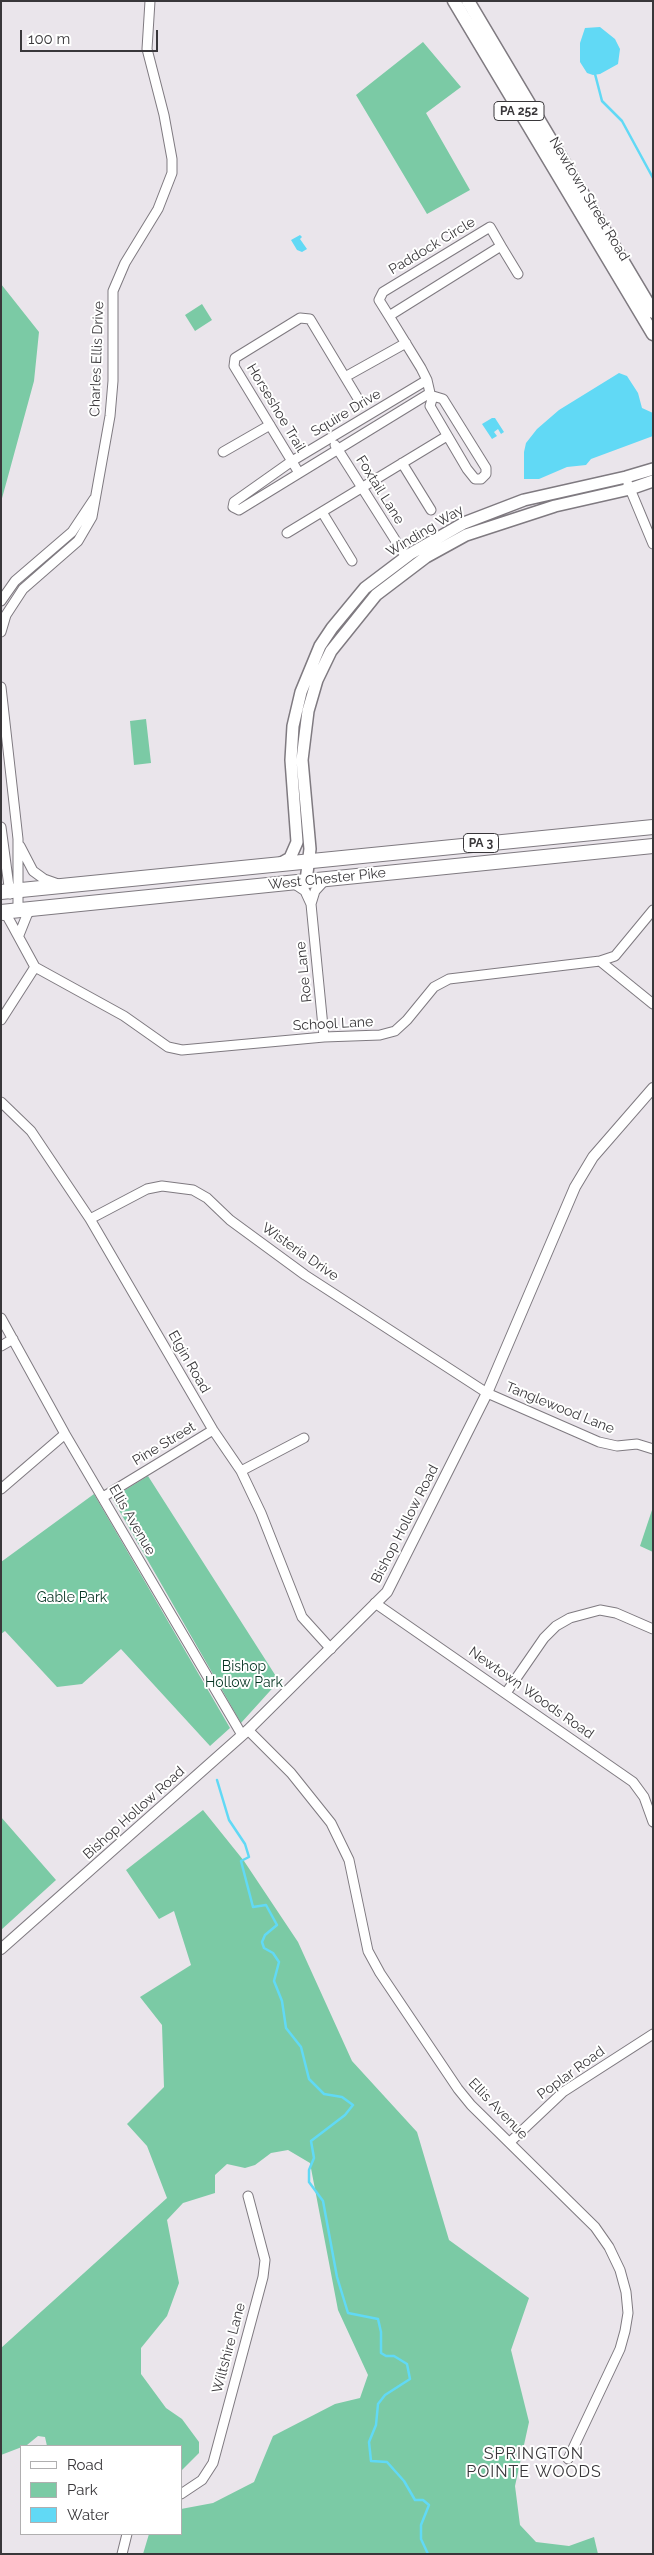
<!DOCTYPE html>
<style>
body{margin:0}
#map{position:relative;width:654px;height:2555px;overflow:hidden;background:#eae5eb;font-family:Raleway,sans-serif}
canvas{display:block}
.frame{position:absolute;inset:0;border:2px solid #39373a;pointer-events:none}
.legend{position:absolute;left:20px;top:2445px;width:162px;height:90px;box-sizing:border-box;background:#fff;border:1px solid #b0afb0;margin:0;padding:6px 9px;list-style:none;font-size:15px;color:#39373a}
.legend li{display:flex;align-items:center;gap:10px;height:25px}
.legend b{width:25px;border:1px solid #b0afb0}
.scale{position:absolute;left:20px;top:30px;width:138px;height:22px;box-sizing:border-box;border:2px solid #39373a;border-top:0;padding-left:6px;font-size:15px;line-height:18px;white-space:nowrap;color:#39373a;-webkit-text-stroke:4px #fff;paint-order:stroke}
</style>
<div id="map">
<canvas width="654" height="2555"></canvas>
<div class="frame"></div>
<ul class="legend">
<li><b style="height:6px;background:#fff"></b>Road</li>
<li><b style="height:14px;background:#7bcaa5"></b>Park</li>
<li><b style="height:14px;background:#61d9f5"></b>Water</li>
</ul>
<div class="scale">100 m</div>
</div>
<script>
const ctx = document.querySelector('canvas').getContext('2d');
ctx.lineJoin = 'round';
function fillPath(path, color) { ctx.fillStyle = color; ctx.fill(path, 'evenodd'); }
const toPath = rows => new Path2D(rows.map(r => 'M' + r).join(''));
function strokePath(path, color, width, dash) { ctx.strokeStyle = color; ctx.lineWidth = width; ctx.lineCap = dash ? 'butt' : 'round'; ctx.setLineDash(dash || []); ctx.stroke(path); }
function write(font, color, halo, rows, align = 'center') {
  ctx.font = font + ' Raleway,sans-serif'; ctx.lineWidth = 4; ctx.setLineDash([]); ctx.textBaseline = 'middle'; ctx.strokeStyle = halo; ctx.fillStyle = color; for (const [text, x, y, turn = 0] of rows) {
    ctx.save(); ctx.translate(x, y); ctx.rotate((+turn || 0) * Math.PI / 180); ctx.textAlign = isNaN(turn) ? turn : align; if (halo) ctx.strokeText(text, 0, 0); ctx.fillText(text, 0, 0); ctx.restore();
  }
}
const green = toPath([
 [423,42,461,87,426,113,470,190,427,214,356,95],
 [1,284,39,332,34,381,1,502],
 [202,304,212,320,195,331,185,315],
 [146,719,151,763,134,765,130,721],
 [148,1476,279,1681,241,1723,112,1498],
 [94,1494,230,1728,210,1746,121,1649,82,1684,57,1687,5,1631,1,1634,1,1562],
 [653,1507,653,1552,640,1546],
 [203,1810,244,1861,298,1942,352,2061,417,2132,449,2240,529,2298,511,2350,529,2422,515,2486,520,2525,536,2542,569,2546,594,2537,598,2554,143,2554,149,2534,181,2534,181,2509,213,2503,254,2482,273,2436,335,2404,360,2398,368,2375,338,2310,310,2163,288,2150,271,2153,255,2165,245,2168,227,2164,215,2175,215,2193,183,2203,167,2220,179,2283,167,2316,141,2348,141,2374,166,2408,182,2419,199,2442,199,2453,181,2471,181,2446,47,2446,45,2437,38,2436,27,2445,1,2455,1,2348,167,2198,147,2146,127,2124,164,2087,162,2025,140,1997,191,1965,174,1911,159,1919,126,1870],
 [1,1817,56,1880,1,1930]
]);
const water = toPath([
 [600,27,615,39,620,49,618,64,600,74,593,75,587,73,580,62,580,43,585,28],
 [300,235,302,237,300,239,307,249,302,252,297,250,291,240],
 [619,373,627,376,638,393,642,408,653,413,653,436,591,459,586,465,567,467,539,479,524,479,524,452,526,443,537,429,559,410],
 [492,418,495,418,504,432,501,434,498,429,494,432,497,436,492,439,482,424]
]);
const stream = toPath([
 [595,74,602,101,622,121,653,178],
 [217,1780,229,1820,245,1844,249,1857,241,1861,253,1907,266,1905,277,1925,265,1935,262,1942,264,1948,273,1953,279,1962,274,1981,282,2001,286,2028,301,2047,309,2079,324,2094,342,2097,353,2105,345,2115,311,2141,314,2158,309,2170,309,2182,323,2201,337,2277,348,2313,378,2319,381,2332,381,2353,386,2356,394,2356,407,2364,410,2379,385,2395,378,2404,376,2425,369,2442,371,2461,387,2462,404,2481,415,2500,423,2500,429,2505,421,2525,421,2539,428,2554]
]);
const minor = toPath([
 [501,246,518,274],
 [389,316,501,246,490,227,383,292,379,300,389,316,421,368,427,380,430,393,239,510,233,507,234,502,292,461,427,380],
 [345,377,406,343],
 [433,396,443,399,486,468,486,474,481,479,475,479,467,469,430,406,433,396],
 [335,445,406,557],
 [223,452,270,425],
 [402,463,431,510],
 [299,473,234,366,235,358,300,318,310,319,360,402],
 [628,484,653,544],
 [322,512,352,561],
 [287,533,447,436],
 [1,601,15,581,72,532,94,499],
 [1,632,6,615,23,589,78,541,92,517,110,416,113,381,113,291,125,263,158,209,172,173,172,159,164,115,147,49,150,1],
 [1,687,18,839,18,910],
 [1,827,10,894],
 [20,846,33,871,44,879,58,884],
 [293,883,305,891,311,904,324,1037],
 [311,904,315,891,326,879],
 [1,915,7,916,11,923,35,967,124,1016,168,1047,182,1050,324,1037,380,1035,395,1031,407,1020,434,987,449,979,600,961,653,1004],
 [19,935,27,915,32,908],
 [600,961,615,956,653,910],
 [1,1020,35,967],
 [1,1102,31,1131,90,1219,213,1430,241,1471,261,1513,302,1617,331,1649],
 [90,1219,147,1189,162,1186,193,1190,207,1198,230,1220,305,1275,487,1393,599,1442,617,1446,637,1444,653,1449],
 [1,1318,65,1434,242,1735],
 [1,1346,13,1339],
 [241,1471,304,1438],
 [1,1489,65,1434],
 [103,1497,213,1430],
 [375,1603,633,1782,644,1797,653,1822],
 [506,1693,544,1638,556,1626,570,1618,600,1610,616,1613,653,1629],
 [248,1730,291,1773,331,1823,349,1860,368,1951,380,1973,458,2089,471,2105,595,2227,609,2247,620,2270,626,2292,628,2313,625,2331,620,2349,568,2459],
 [510,2142,563,2092,653,2034],
 [181,2494,202,2480,213,2463,263,2277,265,2260,248,2196],
 [122,2554,127,2534]
]);
const tertiary = toPath([
 [1,1949,248,1730,387,1592,487,1393,575,1187,593,1157,653,1088]
]);
const secondary = toPath([
 [281,863,290,858,297,842,291,760,293,726,301,692,320,646,332,628,365,588,410,554,464,523,524,500,626,477,653,469],
 [306,881,310,849,302,760,308,711,317,680,331,651,376,595,426,557,466,535,555,506,630,489,653,481]
]);
const primary = toPath([
 [454,1,653,334],
 [468,1,653,312]
]);
const trunk = toPath([
 [1,892,653,827],
 [1,912,653,846]
]);
const shields = [
 [519,111,50],
 [481,843,35]
];
const shieldNames = [
 ["PA 252",519,111],
 ["PA 3",481,843]
];
const streetNames = [
 ["Newtown Street Road",589,199,59],
 ["Paddock Circle",432,246,-31],
 ["Charles Ellis Drive",97,359,-88],
 ["Horseshoe Trail",276,408,59],
 ["Squire Drive",346,413,-31],
 ["Foxtail Lane",380,490,58],
 ["Winding Way",425,531,-31],
 ["West Chester Pike",327,879,-6],
 ["Roe Lane",304,972,-96],
 ["School Lane",333,1024,-3],
 ["Wisteria Drive",300,1252,35],
 ["Elgin Road",189,1362,60],
 ["Tanglewood Lane",560,1408,22],
 ["Pine Street",164,1444,-31],
 ["Ellis Avenue",132,1520,60],
 ["Bishop Hollow Road",405,1524,-63],
 ["Newtown Woods Road",531,1693,35],
 ["Bishop Hollow Road",134,1813,-42],
 ["Poplar Road",571,2073,-36],
 ["Ellis Avenue",498,2109,46],
 ["Wiltshire Lane",229,2348,-75]
];
const parkNames = [
 ["Gable Park",72,1598],
 ["Bishop",244,1667],
 ["Hollow Park",244,1683]
];
const quarterNames = [
 ["SPRINGTON",534,2454],
 ["POINTE WOODS",534,2472]
];
fillPath(green, '#7bcaa5');
fillPath(water, '#61d9f5');
strokePath(stream, '#61d9f5', 2.5);
strokePath(minor, '#7f7a80', 11);
strokePath(tertiary, '#7f7a80', 12);
strokePath(secondary, '#7f7a80', 14);
strokePath(primary, '#7f7a80', 15);
strokePath(trunk, '#7f7a80', 16);
strokePath(minor, '#fff', 9);
strokePath(tertiary, '#fff', 10);
strokePath(secondary, '#fff', 11);
strokePath(primary, '#fff', 12);
strokePath(trunk, '#fff', 14);
for (const [x, y, w] of shields) { const box = new Path2D(); box.roundRect(x - w / 2, y - 9.5, w, 19, 4); ctx.fillStyle = '#fff'; ctx.fill(box); strokePath(box, '#39373a', 1); }
write('bold 12px', '#39373a', null, shieldNames);
write('14px', '#39373a', '#fff', streetNames);
write('14px', '#083524', '#fff', parkNames);
ctx.letterSpacing = '1px';
write('16px', '#39373a', '#fff', quarterNames);
ctx.letterSpacing = '0px';
</script>
